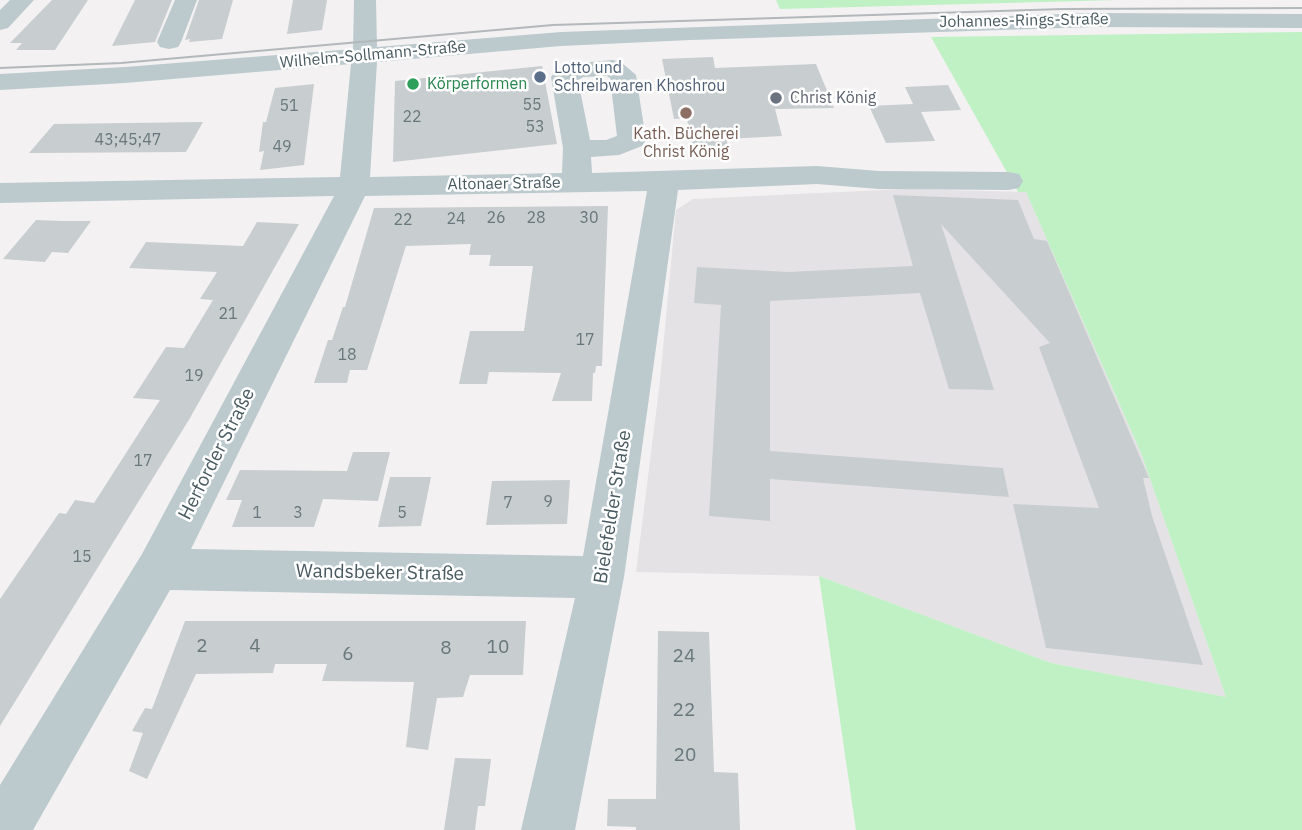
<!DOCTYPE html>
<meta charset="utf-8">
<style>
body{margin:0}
canvas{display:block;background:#f3f1f1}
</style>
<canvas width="1302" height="830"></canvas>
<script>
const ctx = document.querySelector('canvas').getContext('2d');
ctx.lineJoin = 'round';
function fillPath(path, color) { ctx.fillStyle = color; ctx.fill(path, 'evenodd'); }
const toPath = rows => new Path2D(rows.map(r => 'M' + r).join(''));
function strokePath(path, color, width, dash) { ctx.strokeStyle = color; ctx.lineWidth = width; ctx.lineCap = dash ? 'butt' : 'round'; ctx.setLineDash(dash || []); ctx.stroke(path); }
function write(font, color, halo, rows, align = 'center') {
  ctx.font = font + ' "IBM Plex Sans",sans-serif'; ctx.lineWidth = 5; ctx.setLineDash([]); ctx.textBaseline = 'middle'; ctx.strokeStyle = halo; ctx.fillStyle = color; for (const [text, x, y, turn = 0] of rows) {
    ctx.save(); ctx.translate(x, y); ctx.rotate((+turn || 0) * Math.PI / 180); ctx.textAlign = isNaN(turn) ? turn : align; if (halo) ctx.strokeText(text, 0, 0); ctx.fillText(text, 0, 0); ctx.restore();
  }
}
const education = toPath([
 [904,189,1026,192,1141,453,1226,697,1051,663,819,576,636,572,660,381,676,210,693,199]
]);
const green = toPath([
 [776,0,1118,0,780,9],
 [1302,32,1302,830,856,830,819,576,1051,663,1226,697,1141,453,1026,192,1018,192,931,37]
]);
const building = toPath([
 [52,0,88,0,55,50,16,50,22,43,10,43],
 [135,0,172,0,155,42,112,46],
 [199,0,233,0,222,39,189,42,190,39,185,40],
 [293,0,327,0,322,30,287,34],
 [713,57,715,68,816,64,834,108,775,109,782,136,726,139,729,148,692,150,687,118,674,119,662,59],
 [542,66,557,144,393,162,395,81],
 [314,84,304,165,260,170,264,151,259,152,263,122,266,122,275,88],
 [948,85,961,110,921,112,935,141,886,143,869,106,913,104,905,87],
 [203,122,186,152,29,153,54,124],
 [893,195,1018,200,1034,239,1047,241,1149,478,1143,478,1152,516,1203,665,1046,648,1013,504,1099,508,1039,347,1050,343,941,224,994,390,949,389,920,293,770,301,770,451,1003,468,1009,497,770,479,770,521,709,516,721,305,694,303,697,267,788,272,913,266],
 [608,206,602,366,596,366,595,373,593,373,592,401,552,401,561,373,489,372,487,384,459,384,470,331,524,331,533,266,489,266,491,255,469,255,471,244,406,246,367,370,350,370,347,383,314,383,328,340,332,340,343,307,345,307,374,208],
 [36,220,63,221,91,221,68,253,52,252,45,262,3,259],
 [257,222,299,224,190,418,0,726,0,599,59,513,66,514,75,500,94,503,160,400,133,398,166,347,184,348,213,300,200,299,217,272,129,268,146,242,243,246],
 [353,452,390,452,378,501,323,499,314,527,232,527,242,500,226,500,240,470,347,471],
 [390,477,431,477,421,526,378,527],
 [570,480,567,524,486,525,492,481],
 [185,621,526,621,523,675,470,675,463,697,437,698,428,750,406,747,414,682,322,681,327,664,275,664,273,673,196,674,147,779,129,771,143,733,132,731,145,708,152,709],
 [658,631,709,632,714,772,738,773,740,830,636,830,636,827,607,826,608,799,656,799],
 [455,758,491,759,485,806,478,806,475,830,444,830]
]);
const minor = toPath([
 [10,0,34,0,8,28,0,30,0,10,10,0],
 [175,0,197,0,181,42,178,47,169,49,160,47,157,42,175,0],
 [354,0,376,0,377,47,561,32,1094,13,1302,14,1302,28,1094,27,691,40,561,46,377,62,370,177,562,173,563,148,551,77,555,72,569,64,613,60,622,63,636,75,646,140,642,146,619,155,591,157,592,173,817,166,879,171,1008,172,1019,174,1023,181,1019,188,1008,190,879,189,817,184,678,190,624,577,575,830,521,830,575,598,170,590,33,830,0,830,0,785,142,554,334,196,0,203,0,183,340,177,351,64,125,83,0,90,0,74,125,67,353,49,354,0],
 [607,76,610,78,617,136,606,140,590,140,578,80,583,77,607,76],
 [647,191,583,556,191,549,365,196,647,191]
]);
const tram = toPath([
 [0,68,121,63,553,25,1063,9,1302,8]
]);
const markers = [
 [540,77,7,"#5c6f8a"],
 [413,84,7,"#2e9e5b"],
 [776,98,7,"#6b7280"],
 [686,113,7,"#8d6e63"]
];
const farStreetnames = [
 ["Johannes-Rings-Straße",1024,21,-1],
 ["Wilhelm-Sollmann-Straße",373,55,-5],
 ["Altonaer Straße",504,184,-1]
];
const farServicenames = [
 ["Lotto und",554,68],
 ["Schreibwaren Khoshrou",554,86]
];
const farLeisurenames = [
 ["Körperformen",427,84]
];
const farWorshipnames = [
 ["Christ König",790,98]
];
const numberNames = [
 ["55",532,105],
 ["51",289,106],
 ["22",412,117],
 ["53",535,127],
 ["43;45;47",128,140],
 ["49",282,147],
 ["26",496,218],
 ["28",536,218],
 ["30",589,218],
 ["24",456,219],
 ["22",403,220],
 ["21",228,314],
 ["17",585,340],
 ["18",347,355],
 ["19",194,376],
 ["17",143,461],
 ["9",548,502],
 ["7",508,503],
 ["1",257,513],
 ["3",298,513],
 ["5",402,513],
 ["15",82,557]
];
const farEducationnames = [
 ["Kath. Bücherei",686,134],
 ["Christ König",686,152]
];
const streetNames = [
 ["Herforder Straße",217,454,-63],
 ["Bielefelder Straße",613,507,-81],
 ["Wandsbeker Straße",380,573,1]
];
const nearNumbernames = [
 ["2",202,647],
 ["4",255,647],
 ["10",498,648],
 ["8",446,649],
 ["6",348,655],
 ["24",684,657],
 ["22",684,711],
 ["20",685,756]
];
fillPath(education, '#e4e2e4');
fillPath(green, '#bff1c5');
fillPath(building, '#c8cdd0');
fillPath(minor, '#bccace');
strokePath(tram, '#b3b8bb', 2);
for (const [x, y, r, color] of markers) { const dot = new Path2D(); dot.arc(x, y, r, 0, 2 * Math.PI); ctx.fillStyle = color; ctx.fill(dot); strokePath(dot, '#fff', 2.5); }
write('16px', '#485a5f', '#fff', farStreetnames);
write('16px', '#4e5e75', '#fff', farServicenames, 'left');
write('16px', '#27864d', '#fff', farLeisurenames, 'left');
write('16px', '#5b616d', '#fff', farWorshipnames, 'left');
write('16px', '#68777b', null, numberNames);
write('16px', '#785e54', '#fff', farEducationnames);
write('19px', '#485a5f', '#fff', streetNames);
write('19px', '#68777b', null, nearNumbernames);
</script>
